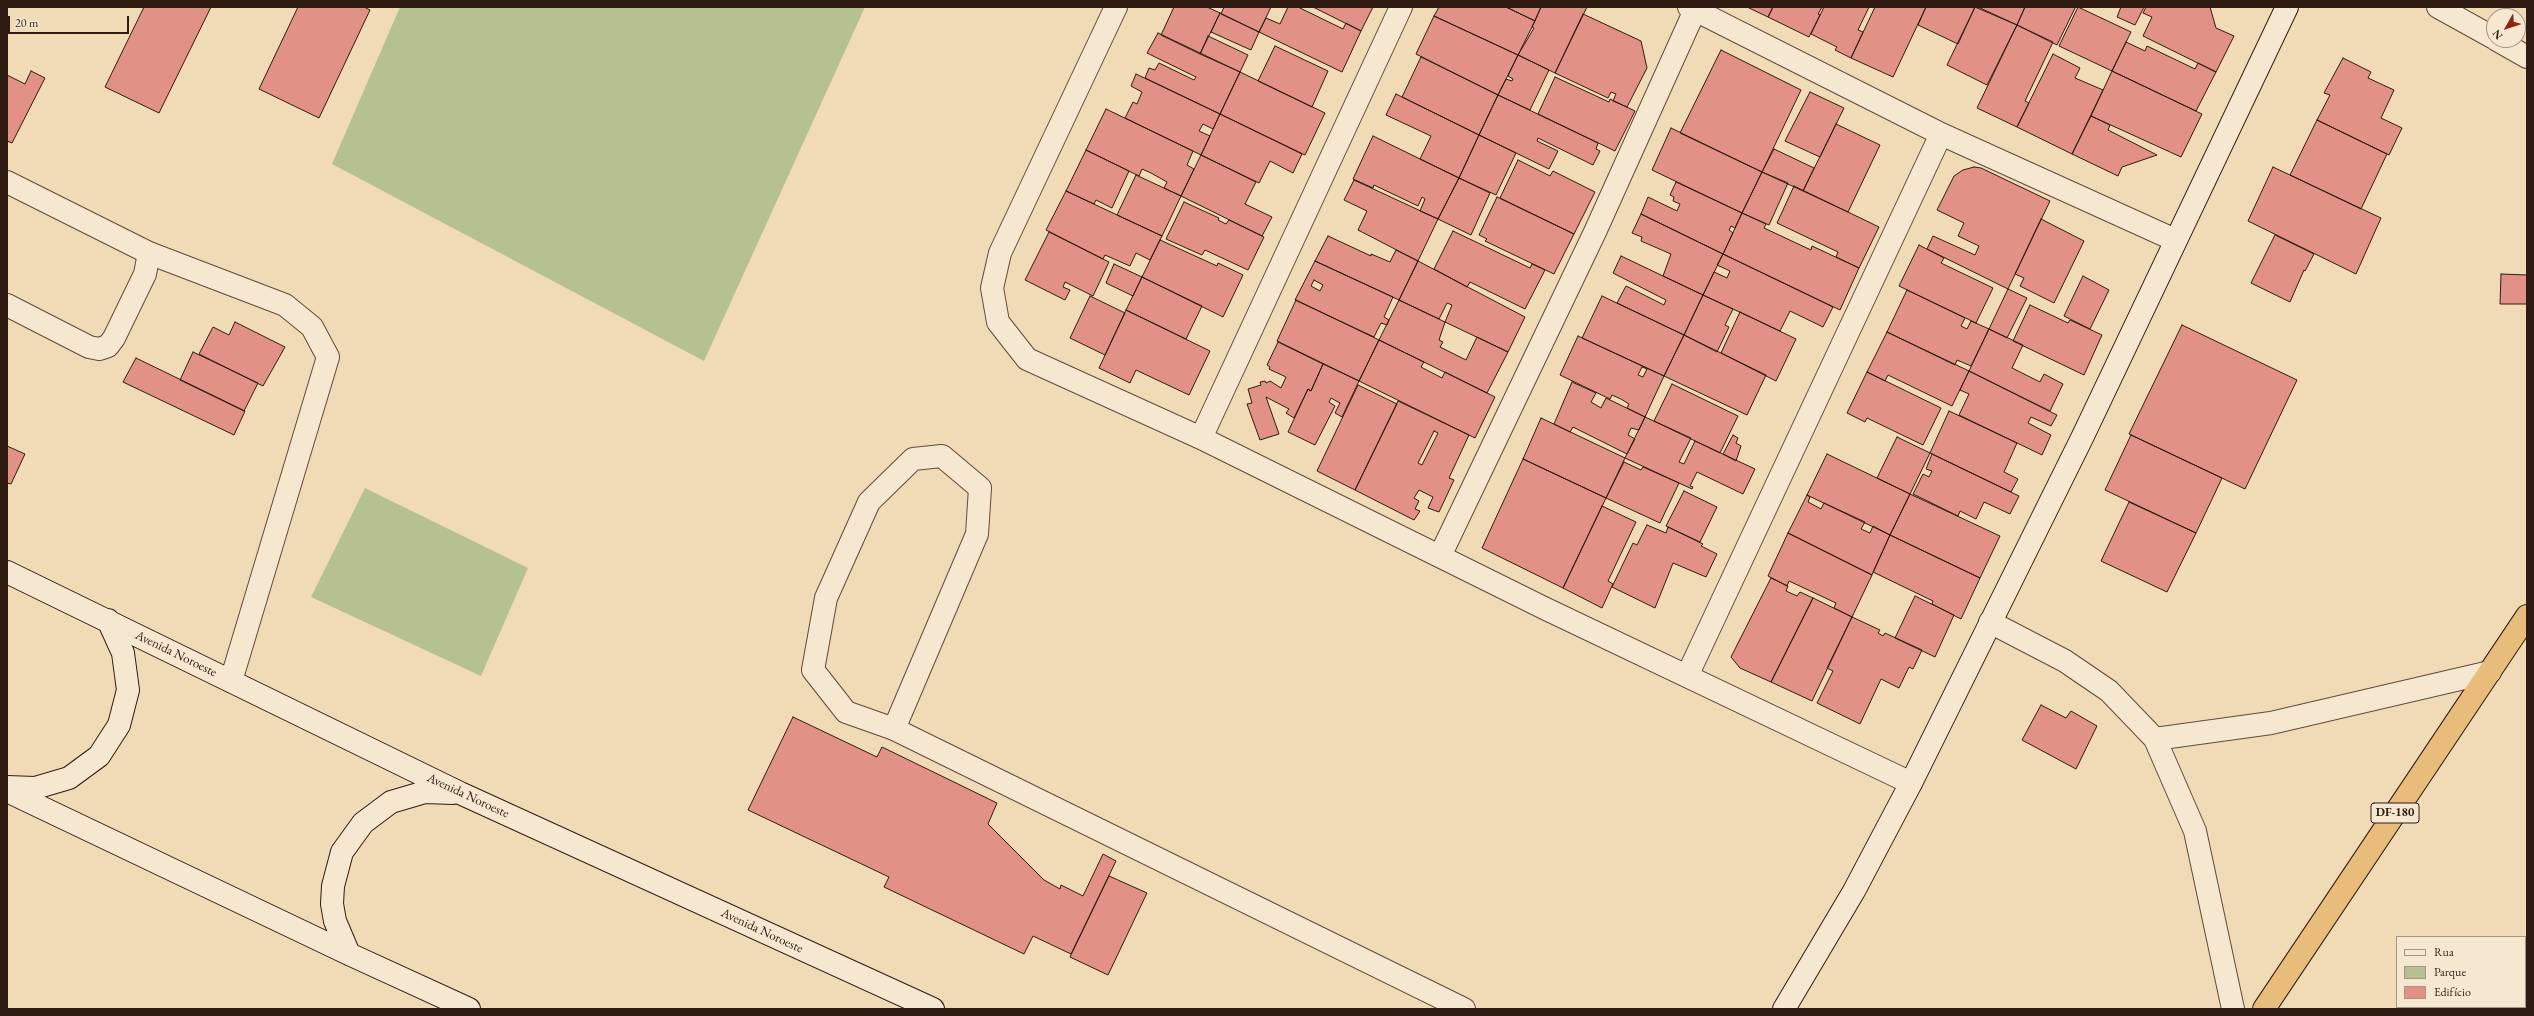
<!DOCTYPE html>
<meta charset="utf-8">
<style>
body{margin:0}
#map{position:relative;width:2534px;height:1016px;overflow:hidden;background:#f1dab6;font-family:"EB Garamond",serif}
canvas{display:block}
.frame{position:absolute;inset:0;border:8px solid #301b12;pointer-events:none}
.legend{position:absolute;left:2396px;top:936px;width:130px;height:72px;box-sizing:border-box;background:#f6e7d0;border:1px solid #a79584;margin:0;padding:5px 7px;list-style:none;font-size:12px;color:#301b12}
.legend li{display:flex;align-items:center;gap:8px;height:20px}
.legend b{width:20px;border:1px solid #a79584}
.north{position:absolute;left:2486px;top:8px;width:40px;height:40px;box-sizing:border-box;background:#f6e7d0;border:1px solid #a79584;border-radius:50%;rotate:231deg;font-size:11px;font-weight:700;line-height:16px;text-align:center;color:#301b12}
.north::after{content:'';display:block;margin:auto;width:14px;height:18px;background:#8f2418;clip-path:polygon(50% 0,100% 100%,50% 72%,0 100%)}
.scale{position:absolute;left:8px;top:16px;width:121px;height:18px;box-sizing:border-box;border:2px solid #301b12;border-top:0;padding-left:5px;font-size:12px;line-height:14px;white-space:nowrap;color:#301b12;-webkit-text-stroke:3px #f6e7d0;paint-order:stroke}
</style>
<div id="map">
<canvas width="2534" height="1016"></canvas>
<div class="frame"></div>
<ul class="legend">
<li><b style="height:5px;background:#f6e7d0"></b>Rua</li>
<li><b style="height:11px;background:#b6c191"></b>Parque</li>
<li><b style="height:11px;background:#e29186"></b>Edifício</li>
</ul>
<div class="north">N</div>
<div class="scale">20 m</div>
</div>
<script>
const ctx = document.querySelector('canvas').getContext('2d');
ctx.lineJoin = 'round';
function fillPath(path, color) { ctx.fillStyle = color; ctx.fill(path, 'evenodd'); }
const toPath = rows => new Path2D(rows.map(r => 'M' + r).join(''));
function strokePath(path, color, width, dash) { ctx.strokeStyle = color; ctx.lineWidth = width; ctx.lineCap = dash ? 'butt' : 'round'; ctx.setLineDash(dash || []); ctx.stroke(path); }
function write(font, color, halo, rows, align = 'center') {
  ctx.font = font + ' "EB Garamond",serif'; ctx.lineWidth = 3; ctx.setLineDash([]); ctx.textBaseline = 'middle'; ctx.strokeStyle = halo; ctx.fillStyle = color; for (const [text, x, y, turn = 0] of rows) {
    ctx.save(); ctx.translate(x, y); ctx.rotate((+turn || 0) * Math.PI / 180); ctx.textAlign = isNaN(turn) ? turn : align; if (halo) ctx.strokeText(text, 0, 0); ctx.fillText(text, 0, 0); ctx.restore();
  }
}
const green = toPath([
 [400,7,865,7,704,361,332,164],
 [365,488,528,568,481,676,311,597]
]);
const building = toPath([
 [144,7,211,7,159,113,105,87,144,7],
 [298,7,364,7,370,10,319,118,259,89,298,7],
 [1174,7,1207,7,1220,13,1200,54,1161,35,1174,7],
 [1224,7,1271,7,1259,32,1221,14,1224,7],
 [1288,7,1298,7,1343,29,1346,23,1361,31,1342,72,1259,32,1266,18,1280,24,1288,7],
 [1313,7,1373,7,1361,31,1313,7],
 [1439,7,1506,7,1535,21,1518,55,1434,16,1439,7],
 [1506,7,1541,7,1535,21,1506,7],
 [1541,7,1587,7,1555,73,1518,55,1534,28,1532,27,1541,7],
 [1747,7,1773,7,1768,17,1747,7],
 [1773,7,1822,7,1818,14,1820,15,1809,37,1768,17,1773,7],
 [1824,7,1869,7,1858,30,1863,32,1851,58,1835,50,1837,47,1811,34,1824,7],
 [1875,7,1926,7,1893,77,1851,58,1875,7],
 [1926,7,1975,7,1958,44,1918,25,1926,7],
 [1975,7,2017,25,1987,85,1947,65,1975,7],
 [1978,7,2025,7,2017,25,1978,7],
 [2025,7,2072,7,2075,8,2057,45,2017,25,2025,7],
 [2078,7,2131,32,2112,71,2059,46,2078,7],
 [2121,7,2144,7,2135,25,2117,17,2121,7],
 [2146,7,2210,7,2216,28,2234,36,2216,72,2143,36,2152,17,2143,13,2146,7],
 [1220,13,1259,32,1251,50,1211,32,1220,13],
 [1583,14,1641,41,1647,68,1627,107,1613,101,1616,94,1611,92,1608,98,1555,73,1583,14],
 [1434,16,1518,55,1498,95,1416,54,1434,16],
 [2017,25,2053,42,2025,101,2029,103,2017,127,1977,108,2017,25],
 [1158,33,1240,72,1220,114,1145,78,1149,68,1155,70,1159,63,1194,80,1196,77,1147,53,1158,33],
 [1208,36,1248,55,1240,72,1200,54,1208,36],
 [2126,42,2145,51,2147,46,2195,69,2198,63,2216,72,2196,111,2112,71,2126,42],
 [1275,46,1328,71,1312,107,1258,81,1275,46],
 [1721,50,1801,90,1762,172,1680,133,1721,50],
 [2053,54,2080,68,2075,78,2103,90,2072,154,2017,127,2053,54],
 [1518,55,1549,70,1530,110,1498,95,1506,79,1512,81,1513,79,1508,76,1518,55],
 [1421,57,1498,95,1479,135,1402,97,1421,57],
 [2343,58,2371,72,2368,78,2394,90,2381,118,2402,128,2389,155,2317,120,2330,95,2324,93,2343,58],
 [31,71,45,78,12,143,7,141,7,75,25,84,31,71],
 [2112,71,2202,114,2181,157,2091,116,2112,71],
 [1240,72,1325,113,1305,155,1220,114,1240,72],
 [1136,74,1220,114,1213,129,1203,124,1199,131,1210,136,1201,155,1125,118,1133,102,1137,104,1142,92,1131,86,1136,74],
 [1555,77,1609,102,1610,99,1635,111,1615,151,1538,114,1555,77],
 [1810,92,1844,108,1820,157,1785,141,1810,92],
 [1396,94,1479,135,1459,178,1420,159,1431,136,1386,115,1396,94],
 [1498,95,1598,143,1596,149,1600,151,1593,165,1538,138,1537,141,1558,151,1549,169,1479,135,1498,95],
 [1106,109,1193,151,1187,165,1194,169,1181,196,1164,188,1167,182,1151,173,1142,169,1139,176,1086,150,1106,109],
 [1220,114,1302,154,1293,173,1270,161,1259,183,1201,155,1220,114],
 [2091,116,2110,125,2108,130,2157,155,2122,167,2118,176,2072,154,2091,116],
 [2317,120,2387,154,2361,209,2290,175,2317,120],
 [1836,124,1880,145,1848,212,1803,191,1836,124],
 [1671,128,1762,172,1742,213,1652,170,1671,128],
 [1479,135,1516,153,1496,195,1459,178,1479,135],
 [1373,136,1459,178,1438,219,1420,211,1425,199,1422,197,1418,206,1374,185,1373,188,1353,179,1373,136],
 [1774,149,1814,168,1803,191,1762,172,1774,149],
 [1086,150,1129,171,1112,208,1096,200,1094,204,1066,191,1086,150],
 [1201,155,1256,182,1245,204,1272,217,1262,236,1181,196,1201,155],
 [1518,160,1550,176,1553,171,1595,192,1574,234,1500,198,1518,160],
 [1974,167,1981,168,2050,201,2008,289,1927,249,1933,236,1975,255,1979,246,1958,236,1964,223,1937,210,1954,176,1963,170,1974,167],
 [2273,167,2381,218,2356,274,2248,221,2273,167],
 [1762,172,1788,183,1769,225,1742,213,1762,172],
 [1136,175,1181,196,1162,236,1117,215,1136,175],
 [1459,178,1490,193,1471,235,1438,219,1459,178],
 [1354,180,1438,219,1418,261,1358,230,1367,211,1344,200,1354,180],
 [1676,182,1742,213,1735,228,1731,226,1729,230,1733,233,1723,254,1641,214,1648,197,1677,211,1680,204,1673,201,1674,197,1670,195,1676,182],
 [1794,186,1879,227,1859,268,1836,257,1838,252,1777,223,1794,186],
 [1066,191,1162,236,1150,260,1136,253,1130,266,1105,255,1103,259,1046,230,1066,191],
 [1497,197,1574,234,1554,274,1485,241,1487,239,1479,235,1497,197],
 [1184,202,1219,218,1218,220,1226,224,1229,220,1264,237,1248,270,1205,250,1202,255,1166,239,1184,202],
 [1742,213,1766,224,1764,228,1811,250,1812,246,1859,268,1840,310,1723,254,1742,213],
 [1641,214,1723,254,1703,295,1663,276,1671,254,1641,241,1642,237,1632,233,1641,214],
 [2041,219,2084,241,2054,303,2020,286,2024,278,2015,274,2041,219],
 [1453,231,1530,268,1532,264,1545,270,1525,309,1470,282,1467,287,1434,269,1453,231],
 [1049,232,1109,262,1093,296,1065,282,1063,287,1070,290,1065,300,1025,280,1049,232],
 [2275,235,2314,254,2305,271,2304,270,2290,302,2251,283,2275,235],
 [1328,236,1371,256,1371,254,1390,262,1396,250,1418,261,1399,300,1315,261,1328,236],
 [1160,240,1217,266,1218,263,1243,275,1223,317,1142,277,1160,240],
 [1919,245,1944,258,1941,263,1993,288,1976,323,1899,286,1919,245],
 [1723,254,1833,307,1823,327,1790,311,1780,331,1703,295,1714,272,1727,278,1730,271,1717,265,1723,254],
 [1621,256,1703,295,1684,335,1617,303,1626,286,1664,305,1666,300,1613,273,1621,256],
 [1315,261,1393,297,1384,317,1389,320,1387,325,1381,323,1374,337,1295,300,1315,261],
 [1314,280,1323,285,1320,291,1311,286,1314,280],
 [1418,261,1525,317,1508,352,1445,322,1452,305,1447,303,1439,319,1399,300,1418,261],
 [1114,264,1142,277,1133,296,1106,283,1114,264],
 [2501,274,2527,275,2527,304,2500,304,2501,274],
 [2083,276,2109,290,2090,329,2064,316,2083,276],
 [1142,277,1202,306,1186,339,1126,310,1142,277],
 [2008,289,2027,298,2007,338,1989,329,2008,289],
 [1907,290,1965,318,1961,326,1967,329,1971,321,1989,329,1971,366,1957,360,1955,365,1887,332,1907,290],
 [1703,295,1733,309,1725,325,1729,327,1717,352,1684,335,1703,295],
 [1090,296,1125,313,1105,355,1070,338,1090,296],
 [1602,296,1684,335,1664,376,1582,338,1602,296],
 [1296,300,1379,340,1359,381,1277,341,1296,300],
 [1399,300,1445,322,1439,340,1443,342,1440,347,1466,360,1477,337,1508,352,1487,393,1379,340,1399,300],
 [2030,305,2068,323,2070,320,2102,335,2084,375,2013,341,2030,305],
 [1126,310,1210,351,1189,395,1136,370,1130,383,1099,368,1126,310],
 [1740,312,1796,339,1776,381,1721,353,1740,312],
 [235,322,285,347,263,386,199,354,213,327,229,335,235,322],
 [2182,325,2297,380,2245,489,2129,434,2182,325],
 [1989,329,2023,345,2012,368,2040,382,2044,374,2063,384,2050,411,1969,371,1989,329],
 [1887,332,1969,371,1952,406,1888,375,1885,381,1867,372,1887,332],
 [1684,335,1766,375,1747,415,1664,376,1684,335],
 [1578,336,1664,376,1645,417,1627,408,1629,404,1621,399,1612,395,1610,399,1560,375,1578,336],
 [1642,367,1647,369,1643,377,1638,375,1642,367],
 [1379,340,1424,362,1421,367,1442,378,1445,372,1495,397,1475,438,1359,381,1379,340],
 [1278,342,1323,364,1311,391,1308,389,1294,418,1286,413,1289,409,1266,397,1279,434,1260,440,1247,404,1252,403,1248,389,1261,385,1260,382,1265,381,1266,383,1270,381,1281,388,1286,377,1269,369,1270,367,1267,365,1278,342],
 [193,352,258,383,244,411,180,380,193,352],
 [136,358,245,411,234,435,123,382,136,358],
 [1323,364,1359,381,1342,417,1335,413,1340,403,1331,398,1329,402,1335,406,1315,445,1288,432,1308,389,1311,391,1323,364],
 [1969,371,2057,415,2051,426,2031,417,2028,423,2051,435,2042,455,1959,415,1969,394,1960,390,1969,371],
 [1867,372,1941,408,1923,445,1867,418,1865,422,1847,413,1867,372],
 [1572,382,1596,393,1591,402,1601,408,1606,398,1645,417,1639,430,1631,428,1628,435,1635,439,1627,454,1573,427,1570,432,1554,424,1572,382],
 [1672,384,1738,416,1720,453,1654,421,1672,384],
 [1358,385,1397,404,1355,490,1317,471,1358,385],
 [1398,401,1469,435,1449,478,1454,480,1439,512,1428,508,1433,497,1419,490,1414,498,1419,501,1415,509,1420,511,1414,520,1355,490,1398,401],
 [1434,431,1438,433,1422,465,1418,463,1434,431],
 [1949,411,2017,443,2004,472,2018,479,2011,492,1930,453,1949,411],
 [1645,417,1691,438,1679,462,1684,464,1695,441,1755,469,1743,494,1697,472,1690,486,1693,487,1692,489,1625,458,1645,417],
 [1541,418,1625,458,1606,498,1523,459,1541,418],
 [1733,435,1738,438,1736,443,1741,446,1736,461,1723,454,1733,435],
 [2131,435,2222,478,2196,533,2105,490,2131,435],
 [1897,437,1930,453,1910,494,1877,478,1897,437],
 [7,446,25,454,11,484,7,483,7,446],
 [1827,454,1910,494,1890,535,1807,495,1827,454],
 [1932,454,2019,496,2010,514,1984,502,1976,519,1960,511,1958,516,1913,494,1923,474,1929,477,1932,471,1926,469,1932,454],
 [1523,459,1606,498,1563,588,1482,548,1523,459],
 [1624,462,1641,470,1643,467,1679,483,1660,523,1606,498,1624,462],
 [1684,491,1717,507,1700,542,1666,526,1684,491],
 [1910,494,2000,536,1980,578,1890,535,1910,494],
 [1807,495,1810,497,1808,502,1821,509,1824,503,1865,522,1861,529,1870,533,1873,526,1890,535,1872,575,1788,533,1807,495],
 [2129,502,2196,533,2167,592,2101,561,2129,502],
 [1602,506,1636,522,1608,581,1613,584,1602,608,1563,588,1602,506],
 [1647,525,1666,533,1668,527,1703,544,1701,546,1717,554,1706,577,1673,563,1655,608,1612,587,1633,543,1637,545,1647,525],
 [1788,533,1872,575,1852,617,1834,608,1836,603,1789,581,1787,586,1768,576,1788,533],
 [1890,535,1980,578,1961,619,1932,604,1933,601,1873,572,1890,535],
 [1771,578,1788,586,1786,591,1797,596,1800,592,1813,598,1771,682,1740,668,1731,657,1771,578],
 [1915,596,1954,615,1935,657,1895,638,1915,596],
 [1813,598,1852,617,1812,701,1771,682,1813,598],
 [1852,617,1880,630,1878,633,1883,636,1885,633,1922,650,1913,669,1909,667,1899,688,1881,679,1860,724,1817,703,1833,671,1827,668,1852,617],
 [2041,705,2066,718,2071,711,2097,726,2076,769,2022,740,2041,705],
 [793,717,877,757,882,747,997,803,988,824,1044,880,1060,889,1061,885,1083,896,1103,854,1116,861,1071,954,1033,936,1024,954,884,887,889,877,748,810,793,717],
 [1109,876,1147,893,1108,975,1070,957,1109,876]
]);
const lane = toPath([
 [2438,7,2494,38],
 [2497,40,2527,57]
]);
const street = toPath([
 [1116,7,1000,253,992,288,998,322,1027,359,1201,438,1544,608,1911,783],
 [1689,7,1941,134,2175,240],
 [7,182,149,253,145,274,114,338,108,346,99,349,89,347,7,305],
 [149,253,285,305,312,327,328,357,231,681],
 [1201,438,1401,7],
 [1440,556,1595,232,1695,10],
 [1990,622,2065,661,2109,691,2155,739,2195,831,2233,1009],
 [1687,676,1941,134],
 [894,729,977,534,980,488,942,456,913,459,869,502,826,598,813,670,846,712,894,729,1464,1009],
 [2155,739,2271,723,2490,672]
]);
const secondary = toPath([
 [7,572,460,793,933,1009],
 [7,787,35,788,69,778,99,756,119,725,128,690,123,653,108,620],
 [7,791,349,954,469,1009],
 [349,954,335,921,332,904,333,886,342,852,363,823,391,802,425,792,453,793],
 [1784,1009,1854,891,1911,783,2082,438,2287,7]
]);
const highway = toPath([
 [2264,1009,2527,616]
]);
const shields = [
 [2395,813,48]
];
const shieldNames = [
 ["DF-180",2395,813]
];
const streetNames = [
 ["Avenida Noroeste",176,654,26],
 ["Avenida Noroeste",468,796,25],
 ["Avenida Noroeste",762,931,25]
];
fillPath(green, '#b6c191');
fillPath(building, '#e29186');
strokePath(building, '#301b12', 1);
strokePath(lane, '#604b3b', 24);
strokePath(street, '#604b3b', 24);
strokePath(secondary, '#301b12', 24);
strokePath(highway, '#301b12', 24);
strokePath(lane, '#f6e7d0', 22);
strokePath(street, '#f6e7d0', 22);
strokePath(secondary, '#f6e7d0', 22);
strokePath(highway, '#e8bd7b', 22);
for (const [x, y, w] of shields) { const box = new Path2D(); box.roundRect(x - w / 2, y - 10, w, 20, 3); ctx.fillStyle = '#f6e7d0'; ctx.fill(box); strokePath(box, '#301b12', 1); }
write('bold 12px', '#301b12', null, shieldNames);
write('13px', '#301b12', '#f6e7d0', streetNames);
</script>
